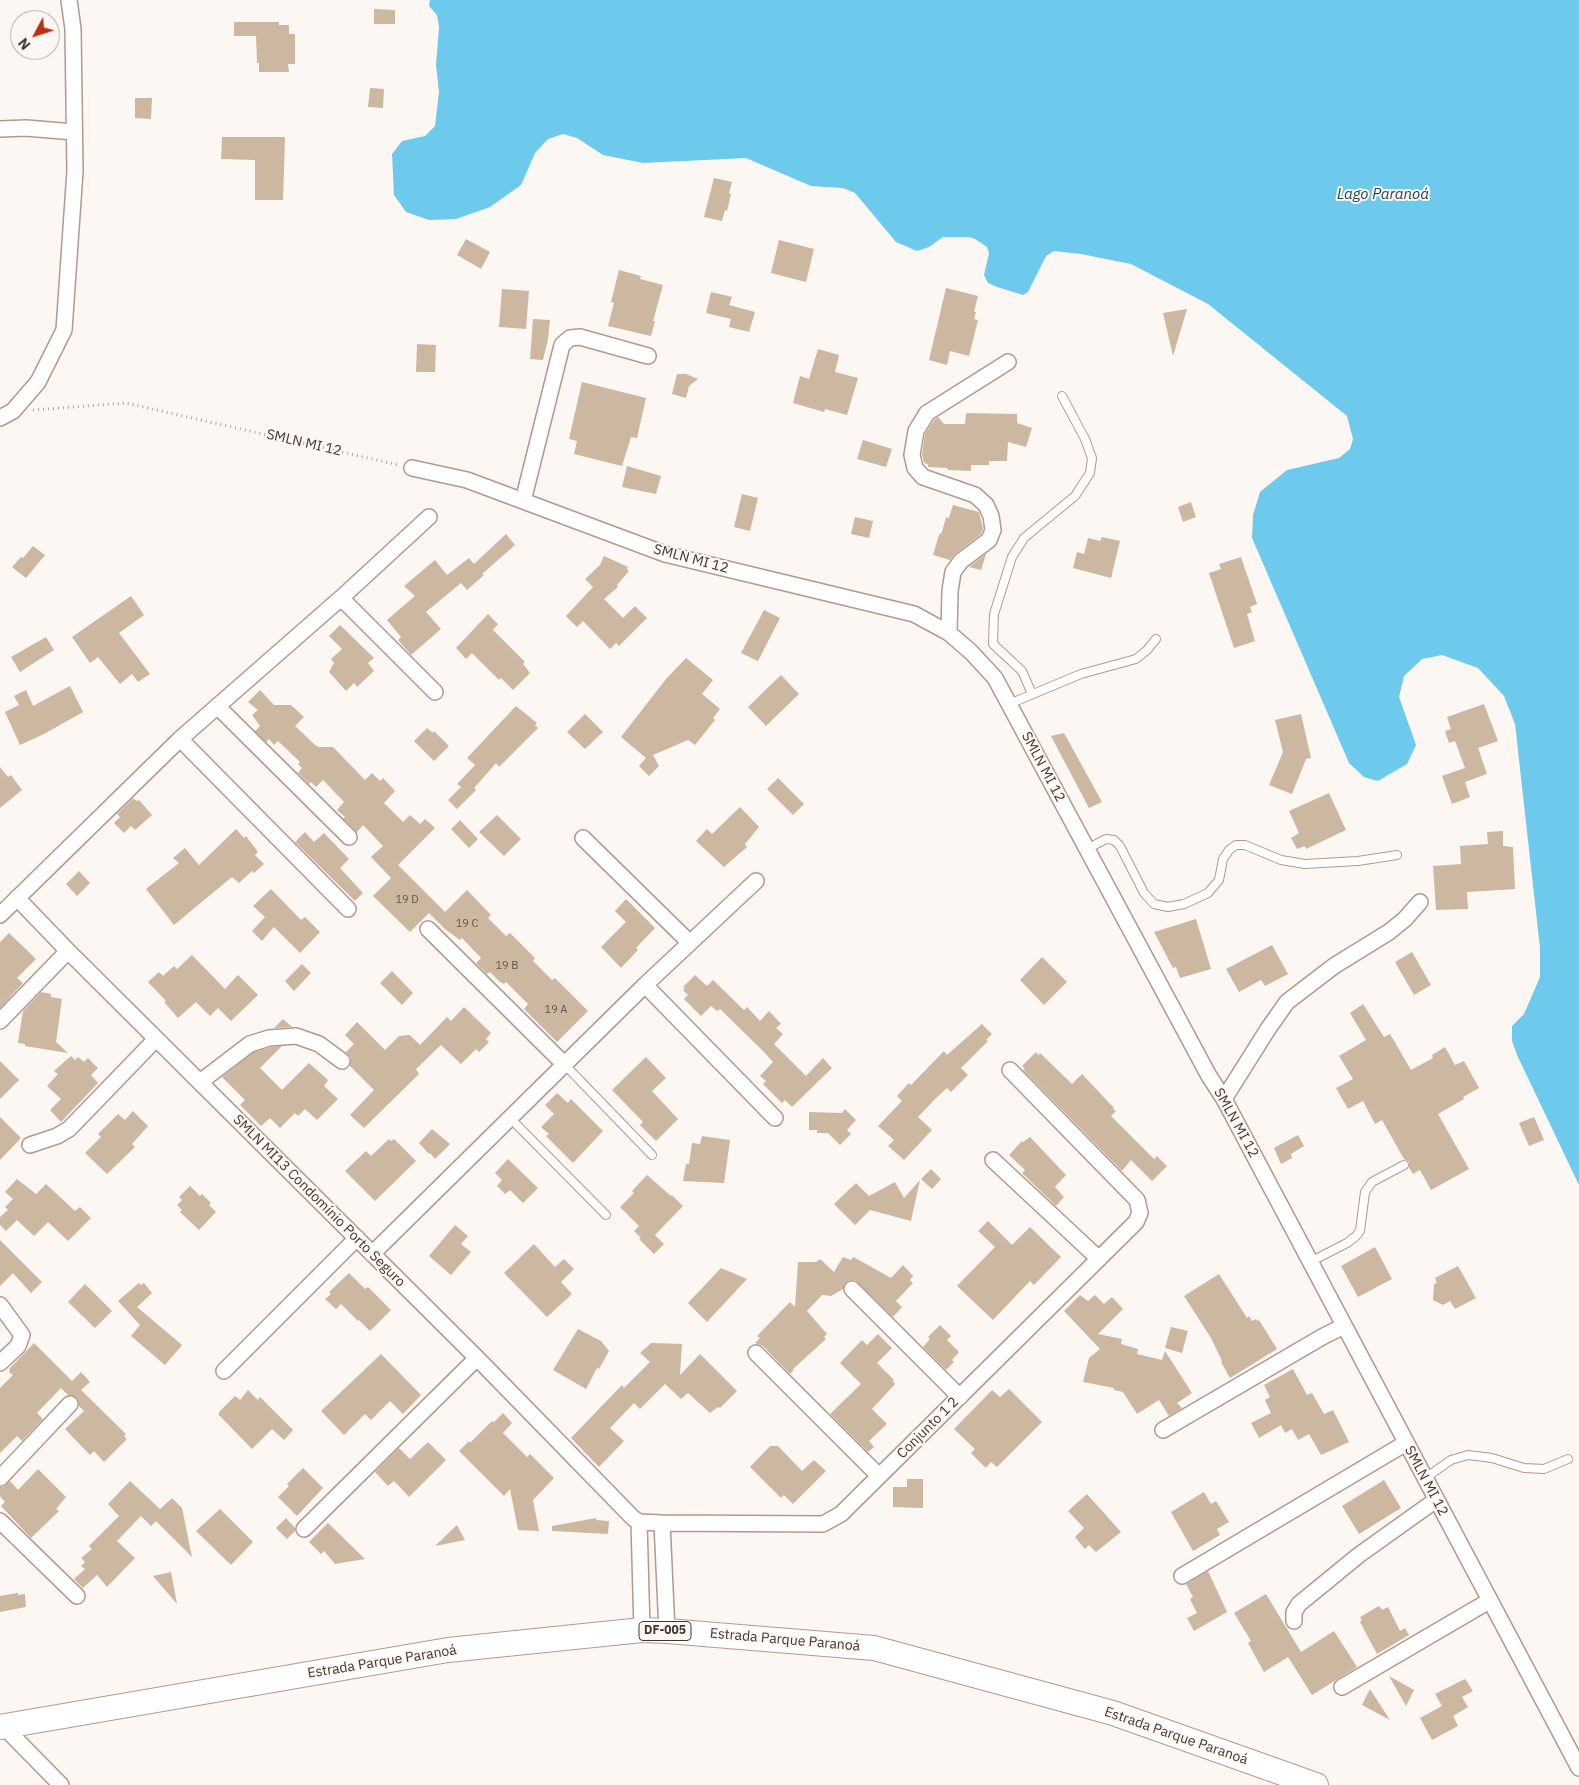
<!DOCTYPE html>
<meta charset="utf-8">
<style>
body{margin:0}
#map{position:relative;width:1579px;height:1785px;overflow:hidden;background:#fdf7f4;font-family:"IBM Plex Sans",sans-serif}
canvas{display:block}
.north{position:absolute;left:10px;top:10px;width:50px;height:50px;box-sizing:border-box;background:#fdf7f4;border:1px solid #b2a9a6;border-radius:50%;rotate:230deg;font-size:14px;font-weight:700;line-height:20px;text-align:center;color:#423530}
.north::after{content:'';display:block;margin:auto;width:18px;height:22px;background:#bb3015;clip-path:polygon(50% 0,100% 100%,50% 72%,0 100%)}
</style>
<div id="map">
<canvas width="1579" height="1785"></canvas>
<div class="north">N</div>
</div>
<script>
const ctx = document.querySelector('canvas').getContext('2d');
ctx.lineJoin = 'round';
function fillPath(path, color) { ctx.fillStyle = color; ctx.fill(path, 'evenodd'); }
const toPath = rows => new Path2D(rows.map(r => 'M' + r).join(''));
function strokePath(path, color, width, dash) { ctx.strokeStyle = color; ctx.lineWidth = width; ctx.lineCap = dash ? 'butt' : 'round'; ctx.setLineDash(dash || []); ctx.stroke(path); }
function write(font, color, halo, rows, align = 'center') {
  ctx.font = font + ' "IBM Plex Sans",sans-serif'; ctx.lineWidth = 4; ctx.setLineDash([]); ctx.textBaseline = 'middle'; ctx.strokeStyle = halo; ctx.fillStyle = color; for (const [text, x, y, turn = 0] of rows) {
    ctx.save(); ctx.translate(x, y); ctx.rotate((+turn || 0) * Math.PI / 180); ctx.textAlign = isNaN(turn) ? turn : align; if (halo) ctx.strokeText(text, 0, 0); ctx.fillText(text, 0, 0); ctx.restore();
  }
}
const water = toPath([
 [430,0,1579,0,1579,1185,1517,1055,1512,1041,1512,1026,1524,1014,1540,977,1540,948,1515,724,1504,696,1478,668,1442,655,1422,659,1404,676,1399,697,1416,745,1407,764,1378,781,1364,777,1349,763,1252,538,1253,515,1260,492,1287,470,1339,458,1350,449,1353,439,1347,416,1208,304,1131,264,1081,254,1054,251,1046,256,1028,292,1023,295,997,287,988,283,984,275,989,253,987,247,975,239,970,237,943,237,929,247,917,251,896,242,855,193,843,188,811,186,746,158,643,163,603,155,577,138,563,134,548,139,535,153,521,185,490,207,456,219,429,220,406,212,394,195,392,154,402,141,425,136,435,126,439,92,436,65,439,27,437,15,429,6]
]);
const building = toPath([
 [374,9,395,10,395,24,374,24],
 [234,22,279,22,279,25,289,25,289,34,295,34,295,64,288,64,289,72,259,72,259,63,257,63,256,36,234,36],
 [370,88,384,89,383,108,368,107],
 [135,98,152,98,151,119,135,118],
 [222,137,285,137,283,200,255,200,255,160,221,159],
 [714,178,732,182,729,193,731,194,727,211,725,210,722,221,704,217],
 [466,239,490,252,481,269,457,255],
 [779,240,814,249,806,282,771,273],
 [619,270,641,276,640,279,663,285,653,321,655,321,651,336,608,326,614,303,611,302],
 [946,288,978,296,974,312,976,312,974,319,978,320,969,356,950,351,947,365,929,360],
 [502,289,529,291,526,329,499,327],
 [711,292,732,297,729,305,755,312,749,332,729,327,731,319,706,313],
 [1187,309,1173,356,1163,313],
 [533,319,550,320,548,339,543,360,530,359],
 [417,344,436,345,435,372,416,372],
 [818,349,839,355,835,372,858,378,847,415,825,409,824,412,793,403,800,376,809,379],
 [677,374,686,374,698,379,689,386,686,398,672,394],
 [582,382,646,398,637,438,631,437,622,466,574,454,577,441,569,439],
 [966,413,1017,414,1017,423,1032,428,1026,447,1008,442,1007,461,989,461,989,465,971,465,971,471,948,470,947,468,928,467,928,464,924,463,922,455,925,434,934,420,938,417,944,424,965,424],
 [863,440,892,449,886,467,857,459],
 [627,466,661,476,656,494,622,487],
 [742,494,758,498,750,531,734,527],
 [1191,502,1196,517,1183,522,1178,507],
 [953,505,979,512,983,529,981,534,955,554,950,560,933,555,939,535,942,532,946,517,949,518],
 [855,517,873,521,869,538,851,534],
 [506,534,515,545,482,574,484,575,467,590,461,583,426,612,441,629,411,655,398,640,401,637,387,620,415,596,404,586,435,560,447,575,469,558,474,564],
 [1102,537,1120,541,1111,578,1073,568,1077,552,1084,554,1088,538,1100,541],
 [33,546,45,555,26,578,12,567,21,557,23,558],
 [986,554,981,570,969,567],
 [604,556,628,567,627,570,629,571,617,585,618,587,604,599,623,618,635,606,647,618,619,646,616,643,610,649,583,621,577,627,566,616,593,587,585,579,600,565],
 [1241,557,1257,604,1250,607,1252,612,1247,614,1255,641,1234,648,1209,573,1221,569,1219,564],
 [131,596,144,615,119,633,150,674,138,682,132,674,120,684,98,657,90,663,72,637],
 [764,610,780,618,758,661,741,653],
 [488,614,498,624,493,630,525,662,523,664,530,673,513,690,501,678,499,680,472,653,466,659,456,648],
 [340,625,374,658,368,663,374,671,357,687,354,683,346,691,329,672,334,663,331,659,342,649,329,636],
 [46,637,54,650,20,672,11,657],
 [686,658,713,680,702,694,720,709,713,718,715,720,695,745,688,740,653,755,659,766,649,776,639,766,646,758,621,737,666,679],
 [781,675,799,694,766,726,748,707],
 [70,686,83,712,44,734,20,745,5,712,19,705,14,696,26,690,33,706],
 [260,690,274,705,291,705,304,717,295,726,314,744,318,747,333,747,365,780,372,773,380,781,383,778,395,791,384,803,403,822,410,815,420,824,425,819,435,828,398,865,445,912,467,890,491,915,488,918,506,936,510,933,535,958,533,961,552,980,555,978,588,1011,557,1042,524,1009,528,1004,506,982,504,984,500,982,490,972,487,974,476,963,481,958,462,938,460,940,446,930,429,913,410,932,373,896,391,878,371,857,383,846,363,825,357,832,343,818,345,817,337,810,344,802,323,780,316,787,311,782,309,784,298,773,302,768,298,764,300,762,278,741,274,745,269,739,266,742,255,731,260,726,252,715,258,710,248,702],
 [1484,704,1498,741,1478,748,1487,774,1465,782,1470,797,1452,804,1442,776,1465,768,1455,741,1449,743,1445,731,1451,729,1447,717],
 [516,706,537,723,535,725,538,728,499,767,496,763,474,788,476,790,457,809,448,800,461,787,457,784,475,765,467,758],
 [585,714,603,732,585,749,567,732],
 [1301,714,1311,758,1306,759,1292,794,1269,785,1283,752,1275,720],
 [427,728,433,733,434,731,449,746,434,761,414,741],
 [1064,733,1102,802,1089,808,1051,736],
 [0,767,8,777,11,775,22,790,0,808],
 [778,778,804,804,793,815,767,789],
 [1329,793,1346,830,1306,849,1305,846,1297,849,1291,838,1299,833,1289,811],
 [133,798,137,801,139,800,152,815,135,830,131,826,124,833,114,823,120,817,117,814],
 [740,807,759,827,745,844,747,847,724,867,696,841,707,829,712,834],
 [497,815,521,839,504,856,479,832],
 [460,820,478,839,469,848,451,829],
 [236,829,244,838,246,836,258,852,255,855,264,864,254,873,252,871,239,883,232,877,174,925,146,889,179,863,173,858,185,848,199,865],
 [1503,831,1503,846,1513,847,1515,889,1467,892,1468,909,1436,910,1433,866,1461,864,1460,846,1488,844,1487,832],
 [305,832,314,842,324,833,349,859,340,868,363,893,355,901,295,842],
 [79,871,90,883,77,896,66,884],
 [271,889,301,920,305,917,320,932,300,953,274,927,262,941,252,931,265,917,253,906],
 [626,899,655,928,636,948,638,950,621,968,601,947,626,922,615,911],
 [1196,919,1211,969,1180,978,1176,967,1173,968,1154,932],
 [9,933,36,959,17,978,23,983,0,1008,0,942],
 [1272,945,1288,974,1265,986,1261,980,1239,992,1226,969],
 [1412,952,1431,985,1414,995,1395,962],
 [192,955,225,989,238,975,258,995,231,1021,218,1008,210,1016,196,1002,178,1018,164,1002,166,1001,148,982,159,972,163,976,174,966,177,969],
 [1042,957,1067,982,1044,1005,1020,980],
 [302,964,311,973,294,991,285,981],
 [392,971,413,993,402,1005,380,983],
 [695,975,707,986,713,980,744,1010,747,1007,760,1021,769,1011,781,1024,776,1028,783,1034,774,1044,806,1076,823,1058,832,1068,792,1107,785,1100,782,1103,763,1084,766,1081,760,1076,773,1062,764,1052,720,1009,717,1011,711,1006,701,1016,684,999,688,995,683,990,685,988,683,987],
 [41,992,51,994,51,997,62,999,56,1042,68,1053,25,1046,25,1044,18,1043,23,1011],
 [1363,1004,1384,1037,1390,1034,1411,1070,1433,1058,1432,1055,1445,1047,1455,1065,1464,1061,1479,1088,1463,1097,1464,1099,1438,1114,1469,1169,1431,1190,1420,1170,1413,1174,1409,1168,1409,1162,1404,1159,1382,1120,1375,1124,1363,1101,1348,1109,1336,1088,1353,1079,1339,1056,1366,1040,1350,1013],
 [464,1007,491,1033,486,1039,489,1042,479,1052,476,1049,461,1064,441,1045,416,1069,419,1074,364,1128,350,1115,374,1090,350,1066,351,1058,346,1052,354,1044,345,1035,357,1022,385,1050,399,1036,410,1035,420,1045,447,1017,451,1021],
 [283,1019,292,1027,274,1028],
 [982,1024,992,1034,986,1040,988,1041,961,1068,968,1075,951,1092,947,1088,935,1099,918,1117,932,1130,904,1160,888,1146,894,1140,878,1126,902,1101,897,1096,909,1083,911,1085,944,1051,947,1055],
 [282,1046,260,1068,282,1090,309,1063,328,1080,324,1086,338,1099,317,1120,305,1109,298,1116,295,1113,280,1128,270,1118,261,1126,240,1105,245,1100,222,1077,254,1052,271,1047],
 [1036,1052,1038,1055,1040,1053,1072,1084,1082,1074,1114,1108,1113,1109,1116,1111,1111,1116,1154,1159,1157,1156,1167,1166,1152,1181,1131,1160,1122,1171,1023,1070,1025,1069,1022,1066],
 [71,1056,75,1060,78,1057,84,1062,88,1058,98,1068,91,1075,98,1083,61,1122,50,1110,61,1099,47,1086,58,1074,54,1071],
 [646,1057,666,1078,652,1091,678,1119,656,1141,640,1125,643,1122,612,1090],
 [0,1061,19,1080,0,1099],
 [557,1093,568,1103,571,1099,603,1131,573,1163,546,1136,549,1134,541,1127,554,1114,545,1105],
 [845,1109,856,1120,847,1130,851,1134,840,1145,828,1133,817,1133,817,1130,809,1130,809,1112,842,1113],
 [133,1111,148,1126,132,1144,135,1147,107,1174,85,1153,101,1137,98,1134,118,1114,125,1120],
 [0,1117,21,1138,0,1160],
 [1534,1117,1544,1140,1529,1146,1519,1123],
 [432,1129,450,1144,435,1159,430,1153,429,1154,419,1143],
 [1298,1135,1304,1146,1291,1154,1292,1158,1281,1164,1274,1148],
 [702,1136,730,1140,724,1183,683,1181,686,1164,689,1164,692,1143,700,1144],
 [1030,1137,1066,1175,1055,1187,1064,1197,1056,1206,1022,1173,1025,1170,1009,1155,1022,1141,1023,1142],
 [389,1139,391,1141,394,1139,416,1161,375,1201,345,1171,366,1151,371,1156],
 [508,1159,538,1188,523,1203,510,1190,505,1194,497,1186,502,1180,495,1173],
 [931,1169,941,1179,932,1189,921,1179],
 [647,1175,671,1196,672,1195,683,1206,655,1235,664,1244,654,1254,639,1239,641,1238,634,1231,639,1226,620,1207,634,1193,632,1191],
 [17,1179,36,1194,46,1184,75,1211,80,1207,91,1218,68,1241,48,1222,34,1236,17,1220,6,1231,0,1225,0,1217,8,1210,5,1207,13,1199,5,1192],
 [920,1180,911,1221,870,1210,855,1225,834,1204,856,1183,869,1196,895,1182,904,1198],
 [190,1186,200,1196,202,1194,211,1203,209,1205,216,1212,199,1230,180,1212,182,1210,177,1205,182,1200,179,1197],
 [988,1221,1012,1245,1030,1227,1061,1257,1034,1285,1030,1281,993,1320,957,1286,995,1247,978,1231],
 [455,1225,468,1236,461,1244,471,1252,451,1275,429,1256],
 [0,1240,42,1282,31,1293,13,1273,0,1286],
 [534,1244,555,1267,564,1259,574,1269,561,1282,572,1294,547,1317,504,1273],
 [1375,1247,1392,1279,1358,1297,1341,1266],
 [843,1257,851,1260,853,1257,859,1260,891,1278,903,1265,913,1276,910,1280,913,1283,896,1301,902,1307,893,1317,855,1280,850,1280,846,1282,843,1289,831,1296,822,1295,807,1311,827,1334,824,1337,826,1339,793,1369,794,1370,790,1374,763,1346,755,1343,760,1338,757,1336,790,1302,795,1307,798,1262,816,1262,820,1259,834,1272],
 [1458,1266,1476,1298,1455,1309,1450,1301,1443,1305,1433,1300,1434,1284,1437,1283,1435,1278],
 [721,1268,747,1279,707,1322,688,1303],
 [349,1273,365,1289,368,1287,391,1310,370,1331,359,1320,358,1321,341,1304,336,1309,325,1299,331,1294,329,1292],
 [1219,1274,1247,1318,1249,1316,1252,1321,1256,1319,1258,1321,1259,1320,1277,1349,1230,1378,1221,1362,1222,1361,1211,1338,1184,1296],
 [139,1283,141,1285,144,1283,152,1293,137,1307,182,1345,165,1365,131,1336,140,1325,118,1301],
 [85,1284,112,1311,95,1328,68,1302],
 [1080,1295,1088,1301,1095,1295,1104,1304,1112,1297,1123,1309,1098,1334,1122,1339,1121,1344,1138,1349,1137,1354,1162,1360,1165,1351,1192,1393,1177,1403,1182,1408,1169,1416,1159,1400,1137,1414,1123,1392,1114,1390,1114,1388,1083,1382,1089,1358,1100,1349,1064,1311],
 [940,1325,951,1336,947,1340,959,1352,952,1360,954,1362,946,1370,923,1347,930,1339,928,1337],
 [1171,1327,1188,1331,1182,1353,1165,1348],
 [578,1329,601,1341,609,1351,599,1369,597,1368,586,1389,553,1370],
 [878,1334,892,1348,877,1363,894,1380,893,1381,895,1384,872,1409,887,1424,869,1441,874,1447,868,1452,830,1414,861,1384,840,1363,862,1340,867,1345],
 [34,1343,72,1381,81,1372,90,1382,81,1390,126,1434,124,1436,127,1439,104,1462,94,1451,90,1455,65,1429,84,1411,79,1406,77,1398,68,1395,61,1388,37,1413,43,1419,22,1441,17,1436,0,1453,0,1388,13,1375,9,1372,10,1370,9,1369],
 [651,1343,682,1344,680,1375,700,1354,737,1391,720,1408,718,1407,710,1413,688,1393,681,1399,665,1384,640,1409,634,1403,610,1428,624,1441,599,1467,571,1438,622,1385,624,1388,650,1362,640,1353],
 [381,1354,421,1395,403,1414,390,1401,371,1420,365,1414,344,1435,321,1411],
 [1293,1369,1307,1395,1312,1393,1324,1414,1333,1410,1349,1442,1321,1455,1309,1434,1298,1440,1292,1429,1285,1433,1281,1425,1259,1438,1251,1423,1271,1413,1265,1400,1270,1397,1264,1385],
 [1009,1389,1042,1422,997,1467,991,1462,986,1468,971,1453,975,1449,954,1429,992,1390,1000,1397],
 [248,1390,258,1400,260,1397,293,1430,284,1440,272,1429,252,1449,219,1415,219,1412,235,1396,240,1400],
 [503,1413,512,1423,503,1433,527,1457,530,1454,554,1478,533,1500,539,1531,518,1530,510,1489,504,1496,459,1451,469,1441,470,1443,492,1421,494,1422],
 [428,1442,446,1460,409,1497,394,1481,388,1486,375,1472,399,1448,410,1459],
 [770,1446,778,1446,802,1471,814,1460,826,1471,793,1504,784,1495,781,1498,750,1467],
 [303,1468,323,1488,297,1516,278,1497,289,1486,287,1484],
 [38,1469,66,1497,56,1509,59,1511,31,1538,1,1506,5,1502,0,1496,0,1487,3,1487,10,1481,18,1490],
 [907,1479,923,1479,923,1508,893,1507,893,1487,907,1487],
 [1384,1480,1401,1508,1359,1534,1342,1506],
 [130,1481,160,1509,172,1498,182,1508,192,1557,156,1521,151,1526,141,1516,117,1541,135,1558,107,1587,97,1575,83,1588,74,1579,85,1569,81,1566,85,1562,81,1558,92,1549,89,1546,119,1516,108,1504],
 [1204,1492,1211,1504,1216,1501,1229,1522,1217,1529,1220,1535,1193,1551,1171,1512],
 [1087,1494,1121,1532,1096,1552,1089,1545,1085,1549,1075,1537,1084,1528,1068,1511],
 [220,1509,253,1542,231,1565,196,1531],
 [286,1518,295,1528,295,1531,287,1539,276,1528],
 [596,1518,596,1520,609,1521,608,1534,552,1531,552,1526],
 [328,1523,365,1559,335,1564,324,1551,321,1554,309,1542],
 [457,1525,465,1540,435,1546],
 [1208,1571,1227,1612,1194,1631,1187,1618,1197,1613,1190,1599,1193,1597,1186,1584],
 [171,1572,177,1604,153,1576],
 [18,1593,18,1595,25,1594,26,1607,0,1612,0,1596],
 [1266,1594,1301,1652,1334,1631,1357,1667,1312,1695,1288,1657,1264,1672,1248,1643,1251,1641,1234,1613],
 [1379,1606,1382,1610,1388,1607,1400,1631,1405,1628,1409,1635,1377,1654,1360,1622,1362,1620,1360,1617],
 [1389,1676,1414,1690,1406,1706],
 [1465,1679,1473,1691,1462,1697,1468,1707,1453,1716,1458,1726,1432,1740,1420,1718,1442,1706,1435,1694],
 [1370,1689,1390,1720,1362,1705]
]);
const path = toPath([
 [33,410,126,403,399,465]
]);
const lane = toPath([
 [1032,694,1022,671,993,644,994,614,1012,557,1024,538,1075,496,1090,473,1092,458,1085,439,1062,396],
 [1009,704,1081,674,1136,659,1147,650,1156,639],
 [1087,849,1106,839,1114,840,1120,846,1144,893,1154,904,1168,907,1184,904,1208,893,1219,880,1223,859,1229,850,1236,845,1245,845,1281,860,1305,864,1358,861,1397,855],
 [564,1064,652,1155],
 [509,1117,606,1215],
 [1310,1262,1347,1243,1356,1236,1360,1231,1365,1192,1372,1182,1404,1165],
 [1424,1479,1451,1460,1468,1455,1492,1458,1524,1468,1544,1469,1568,1459]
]);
const street = toPath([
 [0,129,26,128,74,132],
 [0,418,13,411,38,382,64,330,75,171,73,29,69,0],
 [412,468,467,480,665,554,914,614,949,633,971,652,995,678,1209,1076,1224,1099,1579,1768],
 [523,501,562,345,570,338,580,337,648,356],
 [341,598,435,692],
 [949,633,950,591,953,572,961,561,989,540,993,530,991,516,986,505,975,495,923,477,915,468,912,455,916,431,927,413,1008,362],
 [217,706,349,837],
 [180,739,348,909],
 [583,838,690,943],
 [17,898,68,951,477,1358,633,1518,639,1522,662,1523,823,1524,841,1514,1136,1222,1140,1213,1137,1200,1010,1070],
 [0,915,180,739,341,598,429,517],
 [428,929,564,1064],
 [645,985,775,1118],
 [0,1021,68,951],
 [200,1082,250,1044,269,1038,296,1036,319,1044,342,1061],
 [1224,1099,1268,1029,1287,1002,1334,966,1389,932,1405,919,1420,902],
 [30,1145,57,1136,69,1129,156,1039],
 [993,1160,1099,1259],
 [372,1254,645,985,756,881],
 [852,1289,960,1397],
 [0,1305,22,1335,18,1346,0,1363],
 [756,1353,879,1476],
 [224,1371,357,1238],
 [1163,1430,1322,1337,1344,1326],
 [0,1478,70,1404],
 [0,1521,77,1596],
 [639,1522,642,1630],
 [662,1523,667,1631],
 [304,1529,477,1358],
 [1182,1576,1406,1443],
 [1294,1621,1294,1612,1299,1604,1359,1555,1436,1500],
 [1342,1687,1489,1601],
 [3,1726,61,1785]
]);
const primary = toPath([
 [0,1727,448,1650,642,1630,667,1631,874,1648,1113,1713,1316,1785]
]);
const numberNames = [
 ["19 D",407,900],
 ["19 C",467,924],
 ["19 B",507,966],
 ["19 A",556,1010]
];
const shields = [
 [665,1631,52]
];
const shieldNames = [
 ["DF-005",665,1631]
];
const streetNames = [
 ["SMLN MI 12",304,443,13],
 ["SMLN MI 12",691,559,15],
 ["SMLN MI 12",1043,767,62],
 ["SMLN MI 12",1236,1123,61],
 ["SMLN MI13 Condomínio Porto Seguro",319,1201,45],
 ["Conjunto 1 2",928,1428,-45],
 ["SMLN MI 12",1426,1481,62],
 ["Estrada Parque Paranoá",785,1640,5],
 ["Estrada Parque Paranoá",382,1662,-9],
 ["Estrada Parque Paranoá",1176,1736,19]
];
const waterNames = [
 ["Lago Paranoá",1383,195]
];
fillPath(water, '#6dcaec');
fillPath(building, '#ccb7a0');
strokePath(lane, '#b5988b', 10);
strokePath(street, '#b5988b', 18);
strokePath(primary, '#b5988b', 26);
strokePath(path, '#aca39f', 3, [1, 4]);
strokePath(lane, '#fff', 8);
strokePath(street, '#fff', 15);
strokePath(primary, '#fff', 24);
write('11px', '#64564c', null, numberNames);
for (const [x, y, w] of shields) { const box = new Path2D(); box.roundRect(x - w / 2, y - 9.5, w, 19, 4); ctx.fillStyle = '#fdf7f4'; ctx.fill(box); strokePath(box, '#423530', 1); }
write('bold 12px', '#423530', null, shieldNames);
write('14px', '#423530', '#fdf7f4', streetNames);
write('italic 15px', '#1d4655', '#fdf7f4', waterNames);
</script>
